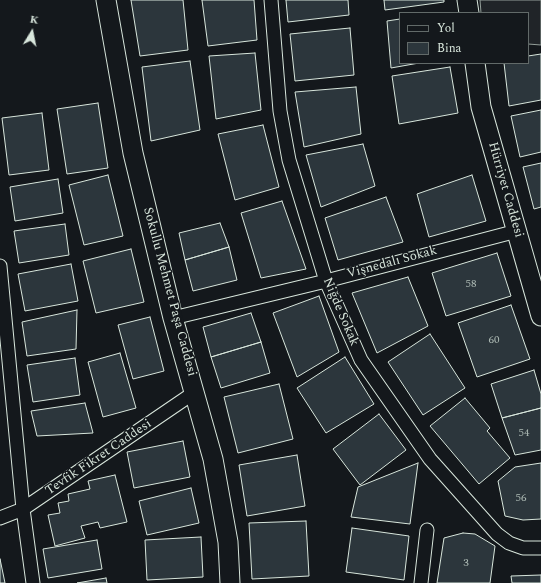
<!DOCTYPE html>
<meta charset="utf-8">
<style>
body{margin:0}
#map{position:relative;width:541px;height:583px;overflow:hidden;background:#14181c;font-family:Spectral,serif}
canvas{display:block}
.legend{position:absolute;left:399px;top:12px;width:130px;height:52px;box-sizing:border-box;background:#14181c;border:1px solid #626a69;margin:0;padding:5px 7px;list-style:none;font-size:12px;color:#d8e6dc}
.legend li{display:flex;align-items:center;gap:8px;height:20px}
.legend b{width:20px;border:1px solid #626a69}
.north{position:absolute;left:12px;top:12px;width:40px;height:40px;-webkit-text-stroke:3px #14181c;paint-order:stroke;rotate:10deg;font-size:11px;font-weight:700;line-height:16px;text-align:center;color:#d8e6dc}
.north::after{content:'';display:block;margin:auto;width:14px;height:18px;background:#d8e6dc;clip-path:polygon(50% 0,100% 100%,50% 72%,0 100%)}
</style>
<div id="map">
<canvas width="541" height="583"></canvas>
<ul class="legend">
<li><b style="height:5px;background:#14181c"></b>Yol</li>
<li><b style="height:11px;background:#2c363c"></b>Bina</li>
</ul>
<div class="north">K</div>
</div>
<script>
const ctx = document.querySelector('canvas').getContext('2d');
ctx.lineJoin = 'round';
function fillPath(path, color) { ctx.fillStyle = color; ctx.fill(path, 'evenodd'); }
const toPath = rows => new Path2D(rows.map(r => 'M' + r).join(''));
function strokePath(path, color, width, dash) { ctx.strokeStyle = color; ctx.lineWidth = width; ctx.lineCap = dash ? 'butt' : 'round'; ctx.setLineDash(dash || []); ctx.stroke(path); }
function write(font, color, halo, rows, align = 'center') {
  ctx.font = font + ' Spectral,serif'; ctx.lineWidth = 3; ctx.setLineDash([]); ctx.textBaseline = 'middle'; ctx.strokeStyle = halo; ctx.fillStyle = color; for (const [text, x, y, turn = 0] of rows) {
    ctx.save(); ctx.translate(x, y); ctx.rotate((+turn || 0) * Math.PI / 180); ctx.textAlign = isNaN(turn) ? turn : align; if (halo) ctx.strokeText(text, 0, 0); ctx.fillText(text, 0, 0); ctx.restore();
  }
}
const green = toPath([
 [480,0,541,0,541,45,528,44,528,13,481,13,480,0]
]);
const building = toPath([
 [131,0,183,0,188,50,140,56,131,0],
 [202,0,254,0,257,40,208,46,202,0],
 [286,0,348,0,349,15,288,22,286,0],
 [384,0,444,0,444,2,385,10,384,0],
 [400,19,400,63,419,63,391,68,387,21,400,19],
 [350,28,354,75,295,81,290,34,350,28],
 [255,53,261,110,216,119,209,56,255,53],
 [541,54,541,100,509,106,504,63,528,63,528,56,541,54],
 [190,61,200,130,151,141,142,67,190,61],
 [450,67,458,113,399,124,392,76,450,67],
 [356,87,361,134,304,147,295,92,356,87],
 [98,103,108,168,67,174,57,109,98,103],
 [541,110,541,152,520,157,511,116,541,110],
 [42,113,49,170,9,175,2,118,42,113],
 [263,125,279,187,235,200,218,134,263,125],
 [363,144,375,186,321,207,306,155,363,144],
 [541,163,541,207,534,209,523,167,541,163],
 [108,175,123,236,84,245,69,185,108,175],
 [472,175,486,221,429,237,417,194,472,175],
 [58,179,63,213,15,221,10,187,58,179],
 [386,197,403,242,338,260,325,218,386,197],
 [282,201,306,269,261,278,241,213,282,201],
 [220,223,229,247,185,260,179,233,220,223],
 [65,224,69,255,19,263,14,231,65,224],
 [229,247,237,280,193,291,185,260,229,247],
 [131,249,144,302,96,313,83,261,131,249],
 [497,253,511,296,446,316,432,273,497,253],
 [71,264,78,301,25,311,18,274,71,264],
 [408,277,428,326,377,353,352,293,408,277],
 [319,296,339,352,297,377,273,313,319,296],
 [511,305,530,359,477,377,458,323,511,305],
 [77,310,76,349,27,356,22,322,77,310],
 [251,313,261,342,211,357,203,327,251,313],
 [150,317,164,371,133,379,118,325,150,317],
 [430,334,465,388,423,415,388,362,430,334],
 [261,342,270,373,221,388,211,357,261,342],
 [120,353,136,408,103,417,88,362,120,353],
 [345,357,374,404,326,433,297,388,345,357],
 [75,358,80,395,33,402,27,365,75,358],
 [534,370,541,394,541,408,502,418,491,384,534,370],
 [279,384,293,439,238,453,224,397,279,384],
 [465,398,490,428,487,431,510,458,479,484,430,426,465,398],
 [85,403,93,433,37,436,31,411,85,403],
 [541,408,541,450,515,455,502,418,541,408],
 [379,414,406,450,360,485,333,449,379,414],
 [183,441,190,477,134,488,127,452,183,441],
 [297,455,305,506,247,516,239,465,297,455],
 [418,463,410,524,351,517,358,487,418,463],
 [541,463,541,519,523,520,505,516,498,481,515,467,541,463],
 [115,475,127,522,100,528,98,522,81,526,85,538,55,546,48,515,60,513,58,503,69,501,68,494,90,489,88,481,115,475],
 [191,488,199,523,147,535,139,501,191,488],
 [306,521,309,576,252,579,249,523,306,521],
 [352,528,409,536,404,580,346,572,352,528],
 [463,533,475,534,495,546,490,583,437,583,444,538,463,533],
 [201,537,203,577,147,580,145,540,201,537],
 [97,540,102,569,48,578,43,549,97,540],
 [0,559,5,583,0,583,0,559],
 [541,575,541,583,512,583,511,576,541,575],
 [106,578,107,583,77,583,106,578]
]);
const street = toPath([
 [271,0,280,111,289,160,326,281,361,360,430,459,497,534,509,543,523,548,541,548],
 [0,266,23,509,33,583],
 [173,318,326,281,517,231],
 [0,518,23,509,195,392],
 [421,583,427,530]
]);
const secondary = toPath([
 [106,0,133,153,173,318,213,459,228,542,230,583],
 [467,0,469,13],
 [475,63,481,107,541,316]
]);
const numberNames = [
 ["58",471,285],
 ["60",494,341],
 ["54",524,434],
 ["56",521,499],
 ["3",466,564]
];
const streetNames = [
 ["Hürriyet Caddesi",505,190,74],
 ["Vişnedalı Sokak",392,263,-15],
 ["Sokullu Mehmet Paşa Caddesi",169,292,75],
 ["Niğde Sokak",340,312,67],
 ["Tevfik Fikret Caddesi",99,458,-34]
];
fillPath(green, '#202428');
strokePath(green, '#939e99', 1);
fillPath(building, '#2c363c');
strokePath(building, '#d8e6dc', 1);
strokePath(street, '#d8e6dc', 15);
strokePath(secondary, '#d8e6dc', 21);
strokePath(street, '#14181c', 13);
strokePath(secondary, '#14181c', 19);
write('11px', '#adbab4', null, numberNames);
write('13px', '#d8e6dc', '#14181c', streetNames);
</script>
